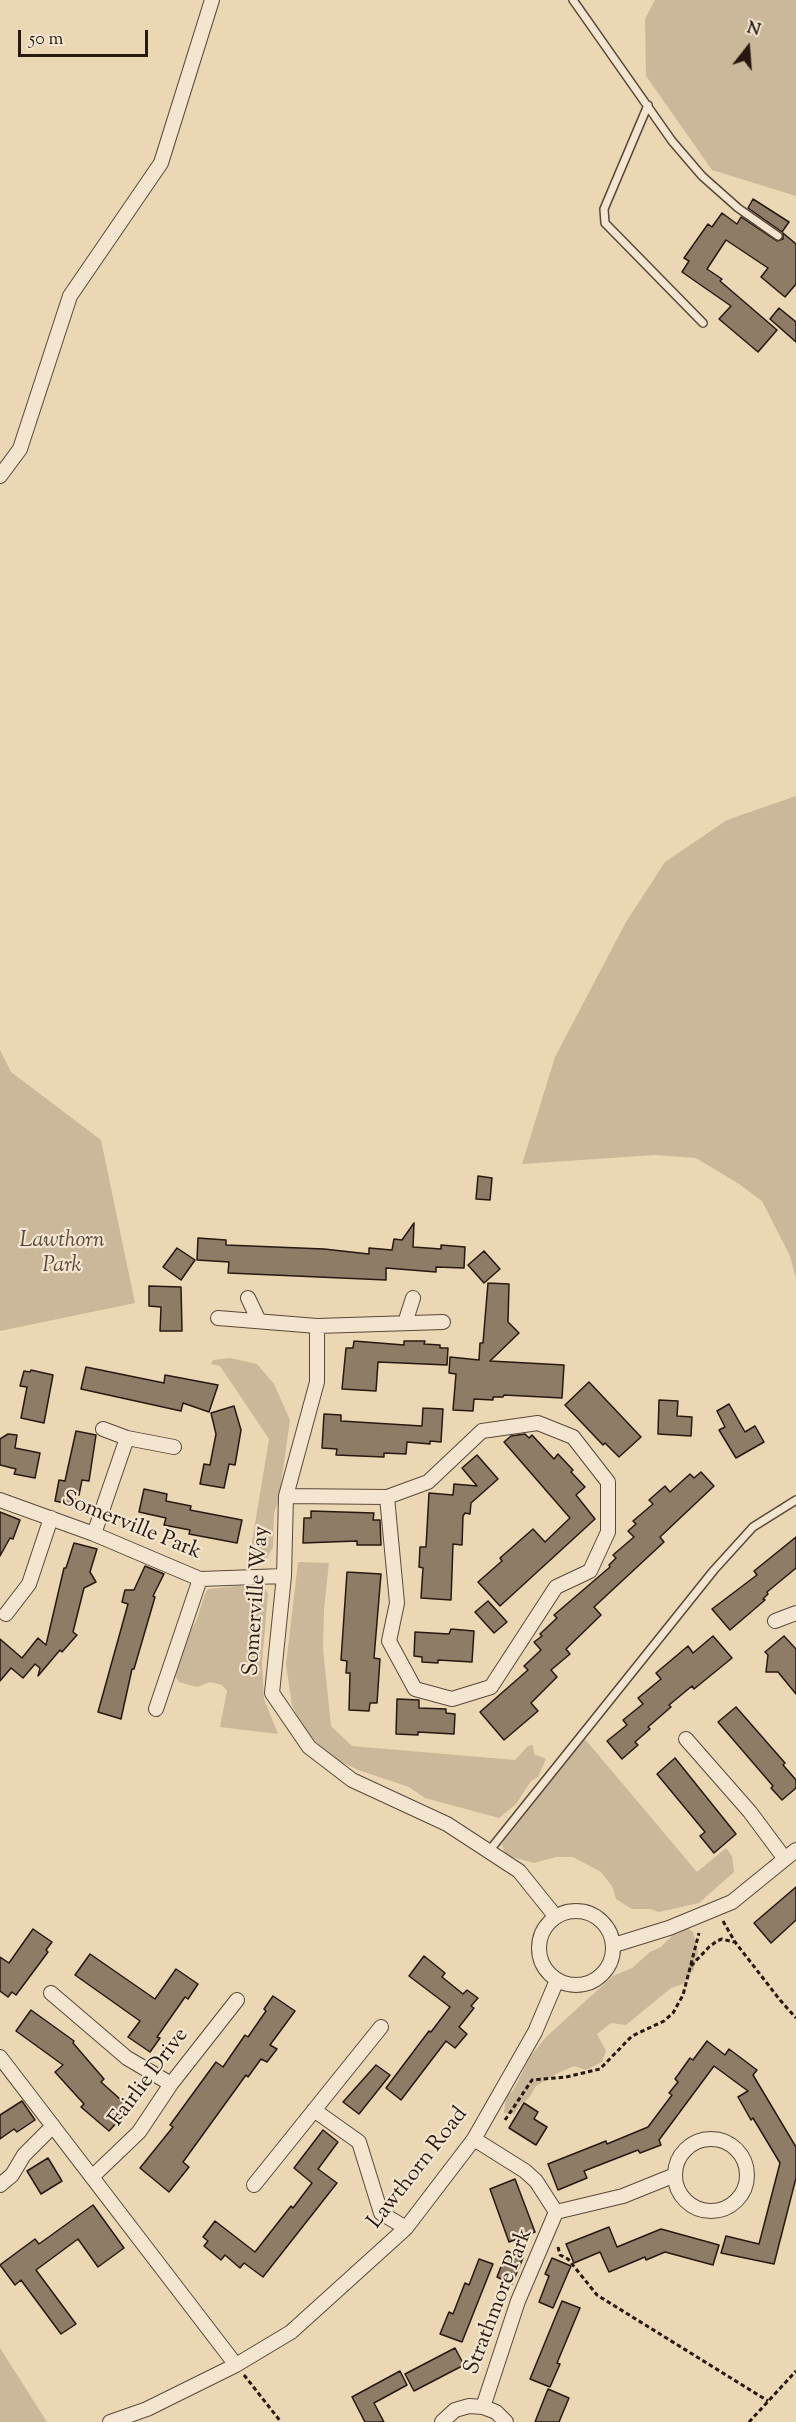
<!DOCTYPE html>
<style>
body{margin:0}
#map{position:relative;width:796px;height:2422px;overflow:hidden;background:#ecd7b5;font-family:"Sorts Mill Goudy",serif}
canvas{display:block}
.north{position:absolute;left:718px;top:18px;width:60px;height:60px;-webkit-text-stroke:4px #f3e5cf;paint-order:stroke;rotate:17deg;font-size:16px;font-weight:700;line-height:24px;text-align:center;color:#281910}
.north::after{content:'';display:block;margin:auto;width:21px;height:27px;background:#281910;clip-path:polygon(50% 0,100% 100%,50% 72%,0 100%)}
.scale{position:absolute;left:18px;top:30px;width:130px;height:27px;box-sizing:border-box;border:3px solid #281910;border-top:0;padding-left:8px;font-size:18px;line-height:21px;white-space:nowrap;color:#281910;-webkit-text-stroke:4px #f3e5cf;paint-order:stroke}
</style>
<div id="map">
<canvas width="796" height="2422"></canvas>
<div class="north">N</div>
<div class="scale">50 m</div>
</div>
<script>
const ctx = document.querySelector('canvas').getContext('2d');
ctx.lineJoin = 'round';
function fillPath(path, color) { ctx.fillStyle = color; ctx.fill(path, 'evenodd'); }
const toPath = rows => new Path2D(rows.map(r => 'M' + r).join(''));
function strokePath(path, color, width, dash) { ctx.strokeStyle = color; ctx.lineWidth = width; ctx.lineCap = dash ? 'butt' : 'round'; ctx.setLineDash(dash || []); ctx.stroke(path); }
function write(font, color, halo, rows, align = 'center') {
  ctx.font = font + ' "Sorts Mill Goudy",serif'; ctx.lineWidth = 4.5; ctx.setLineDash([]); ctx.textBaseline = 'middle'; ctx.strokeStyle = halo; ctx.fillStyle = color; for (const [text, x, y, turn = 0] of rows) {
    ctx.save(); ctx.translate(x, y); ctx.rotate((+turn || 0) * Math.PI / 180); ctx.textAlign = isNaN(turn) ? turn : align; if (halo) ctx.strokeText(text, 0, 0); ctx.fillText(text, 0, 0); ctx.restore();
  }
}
const green = toPath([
 [655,0,796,0,796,196,712,170,646,76,645,19],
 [796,796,796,1279,790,1256,762,1201,739,1184,696,1158,655,1155,522,1164,555,1057,626,922,665,862,727,820],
 [0,1050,11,1072,101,1140,135,1303,0,1331],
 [230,1358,257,1364,274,1384,290,1420,279,1499,274,1513,273,1547,267,1558,249,1560,269,1439,220,1366,211,1364,213,1360],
 [298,1562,329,1563,324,1609,323,1648,331,1726,352,1746,515,1760,528,1746,533,1745,534,1754,546,1759,538,1777,531,1781,516,1804,499,1818,425,1798,409,1787,358,1770,338,1760,310,1737,300,1722,292,1705,286,1665],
 [237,1586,264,1586,268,1594,262,1663,264,1699,278,1734,220,1727,227,1691,222,1685,210,1682,197,1687,179,1682,173,1673,185,1637,196,1622,205,1594,208,1589],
 [584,1738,697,1872,726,1848,732,1856,734,1872,699,1903,659,1912,650,1909,632,1909,616,1899,612,1886,601,1872,573,1857,556,1857,534,1863,505,1855,502,1844],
 [680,1927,686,1927,693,1932,698,1951,694,1969,683,1984,671,1988,626,2025,611,2023,597,2034,606,2051,602,2062,586,2070,574,2066,558,2073,536,2086,529,2098,521,2104,514,2114,504,2113,506,2095,513,2091,530,2057,546,2037,613,1976,632,1968,650,1952,661,1947],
 [0,2348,47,2422,0,2422]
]);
const building = toPath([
 [753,199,789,222,782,232,748,208,753,199],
 [722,213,737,224,741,217,777,241,783,239,783,233,796,244,796,284,785,297,761,277,768,268,726,240,707,269,722,279,720,281,777,330,758,352,719,319,731,306,682,272,689,261,684,258,708,224,712,227,722,213],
 [779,308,796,322,796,342,770,319,779,308],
 [478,1176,492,1178,490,1200,476,1199,478,1176],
 [414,1223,413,1247,441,1249,441,1245,465,1247,464,1268,436,1267,436,1272,386,1268,386,1280,228,1273,229,1262,197,1260,198,1238,226,1240,226,1245,324,1249,369,1254,369,1248,392,1250,394,1239,402,1240,414,1223],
 [177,1248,195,1260,181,1280,163,1267,177,1248],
 [484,1251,500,1269,484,1283,468,1265,484,1251],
 [488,1283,509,1284,508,1322,519,1333,490,1361,564,1365,562,1398,504,1395,503,1397,493,1397,493,1400,474,1399,473,1411,453,1410,456,1374,449,1373,450,1357,479,1360,480,1343,483,1343,488,1283],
 [149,1286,181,1287,182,1331,160,1331,161,1307,149,1306,149,1286],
 [354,1341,404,1345,404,1341,425,1341,424,1344,440,1345,440,1348,448,1348,447,1365,378,1362,376,1391,342,1389,346,1348,353,1348,354,1341],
 [86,1367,164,1383,165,1375,218,1385,209,1412,183,1403,181,1411,81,1389,86,1367],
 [31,1370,53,1375,44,1423,21,1418,27,1387,20,1386,24,1371,30,1372,31,1370],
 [589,1382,641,1437,619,1457,605,1443,603,1445,565,1405,589,1382],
 [659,1400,678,1401,677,1416,692,1417,691,1436,658,1434,659,1400],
 [729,1404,745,1432,755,1426,764,1442,736,1458,719,1430,725,1427,717,1411,729,1404],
 [234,1406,241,1430,235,1465,229,1464,224,1488,200,1484,204,1464,210,1465,216,1434,211,1413,234,1406],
 [423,1408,443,1409,441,1442,430,1441,430,1444,407,1442,406,1454,384,1453,384,1457,336,1455,337,1449,322,1448,324,1414,341,1415,341,1421,422,1426,423,1408],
 [76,1431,96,1435,89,1481,82,1480,79,1495,76,1495,74,1505,55,1501,59,1480,65,1481,76,1431],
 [8,1434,17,1435,15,1448,40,1453,35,1478,14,1474,16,1469,0,1465,0,1439,8,1434],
 [525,1434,529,1438,532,1435,554,1459,558,1454,573,1470,571,1472,585,1487,576,1495,595,1519,500,1606,478,1582,502,1561,500,1558,533,1529,545,1542,570,1518,504,1442,511,1436,525,1434],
 [477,1455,498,1479,471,1503,470,1514,465,1513,463,1516,462,1545,453,1544,451,1600,421,1598,423,1568,419,1567,420,1547,426,1547,429,1493,453,1495,454,1484,477,1486,462,1468,477,1455],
 [701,1472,714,1486,660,1537,664,1542,594,1607,601,1615,566,1649,570,1654,551,1670,557,1677,531,1703,538,1711,504,1740,480,1712,528,1670,524,1666,541,1650,534,1642,542,1636,540,1634,557,1618,554,1615,610,1567,609,1565,616,1558,613,1555,634,1537,628,1531,636,1524,633,1521,653,1504,649,1500,665,1486,670,1492,690,1474,694,1478,701,1472],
 [144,1489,167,1494,166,1501,191,1506,190,1510,242,1520,237,1543,189,1534,190,1530,164,1525,166,1518,139,1512,144,1489],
 [311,1511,374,1513,373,1520,380,1520,381,1545,357,1545,357,1541,303,1543,304,1518,311,1518,311,1511],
 [0,1512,20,1520,13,1539,10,1538,0,1556,0,1512],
 [796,1537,796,1568,767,1592,768,1594,763,1599,765,1600,730,1630,712,1609,757,1575,754,1571,796,1537],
 [74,1543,97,1549,90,1572,96,1582,84,1588,73,1632,77,1635,62,1652,60,1650,38,1676,40,1668,35,1664,23,1678,11,1668,0,1681,0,1639,22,1658,38,1638,46,1645,64,1568,66,1568,74,1543],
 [145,1566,164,1574,153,1596,155,1597,134,1669,132,1669,121,1719,98,1712,128,1604,122,1602,125,1590,134,1590,145,1566],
 [347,1572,381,1574,374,1658,380,1659,377,1703,370,1703,369,1711,349,1710,350,1673,346,1673,347,1661,341,1660,347,1572],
 [488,1601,507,1622,494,1633,475,1612,488,1601],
 [451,1629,474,1631,472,1662,438,1660,438,1663,422,1662,422,1657,414,1656,415,1632,449,1634,451,1629],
 [713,1636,732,1658,694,1689,692,1686,669,1705,671,1707,648,1727,650,1729,635,1742,638,1745,622,1759,607,1741,627,1725,623,1720,643,1704,638,1698,661,1679,656,1673,688,1646,693,1653,713,1636],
 [784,1636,796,1649,796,1694,778,1672,766,1672,768,1655,765,1652,784,1636],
 [397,1699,419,1700,419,1708,446,1709,446,1713,455,1714,454,1734,418,1732,418,1735,396,1734,397,1699],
 [736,1707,785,1763,783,1765,796,1780,796,1788,782,1800,771,1788,773,1786,718,1722,736,1707],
 [675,1758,736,1834,714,1853,700,1836,705,1832,657,1774,675,1758],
 [796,1887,796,1920,771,1943,754,1923,796,1887],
 [33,1929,52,1942,46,1950,48,1952,16,1995,12,1992,8,1997,0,1991,0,1957,9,1963,33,1929],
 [90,1954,155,1999,176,1969,198,1984,188,1999,185,1997,157,2037,160,2038,150,2052,128,2037,140,2021,75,1975,90,1954],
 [424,1956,445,1973,442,1977,463,1994,467,1990,478,1998,471,2006,474,2008,459,2027,467,2034,455,2048,446,2041,401,2100,386,2088,429,2031,431,2032,450,2007,409,1976,424,1956],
 [273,1996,295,2011,270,2045,277,2049,267,2062,261,2059,248,2077,246,2075,183,2162,189,2167,169,2192,140,2168,173,2127,170,2125,216,2062,223,2067,245,2035,248,2037,266,2011,264,2009,273,1996],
 [31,2010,74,2041,73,2043,104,2079,101,2082,130,2108,109,2131,81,2107,84,2104,55,2072,63,2065,16,2031,31,2010],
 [707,2041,725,2055,729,2049,757,2070,753,2075,796,2147,796,2178,774,2264,721,2253,726,2236,759,2244,780,2163,753,2118,751,2120,738,2097,748,2091,714,2066,659,2140,661,2145,640,2153,638,2150,584,2171,587,2178,558,2190,548,2164,606,2141,607,2144,648,2127,672,2095,669,2093,678,2082,675,2079,690,2058,693,2060,707,2041],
 [376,2065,390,2075,359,2114,343,2102,376,2065],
 [22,2101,35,2120,17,2132,14,2129,0,2139,0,2115,22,2101],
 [524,2103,538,2112,534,2119,547,2127,536,2145,509,2128,524,2103],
 [323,2130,338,2142,318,2169,337,2183,263,2277,244,2263,240,2268,225,2255,221,2260,204,2246,208,2241,203,2237,215,2221,255,2252,291,2206,293,2208,312,2183,294,2168,323,2130],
 [48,2158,62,2181,41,2194,27,2171,48,2158],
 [515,2179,535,2232,509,2242,490,2189,515,2179],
 [93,2205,124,2248,98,2267,78,2239,36,2270,76,2324,61,2334,21,2280,15,2285,0,2265,35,2239,39,2244,93,2205],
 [609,2227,617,2247,661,2229,719,2245,713,2265,665,2252,646,2260,645,2257,609,2272,600,2252,574,2263,566,2244,609,2227],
 [507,2251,523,2258,512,2284,497,2277,507,2251],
 [552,2258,571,2266,553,2308,539,2302,549,2276,545,2274,552,2258],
 [479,2259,493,2264,462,2342,440,2334,449,2312,453,2314,465,2283,469,2285,479,2259],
 [562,2301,580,2308,557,2363,560,2364,550,2387,530,2379,562,2301],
 [455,2348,464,2365,414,2391,405,2374,455,2348],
 [400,2371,407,2385,374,2403,384,2422,365,2422,352,2397,400,2371],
 [548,2389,569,2398,559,2422,535,2422,548,2389]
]);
const path = toPath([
 [723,1921,735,1942,780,2000,796,2018],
 [691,1966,709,1947,717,1941,722,1939,734,1942],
 [505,2120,532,2080,566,2077,600,2069,632,2036,664,2021,673,2013,683,1995,699,1933],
 [558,2247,560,2255,568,2259,597,2295,768,2401],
 [244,2375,281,2422],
 [749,2422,796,2371]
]);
const lane = toPath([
 [573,0,672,141,702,176,738,208,778,236],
 [648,105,604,209,605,223,703,323],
 [489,1851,714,1570,753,1527,796,1500]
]);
const street = toPath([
 [0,476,20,449,70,296,161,163,212,0],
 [248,1298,259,1321],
 [218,1318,317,1326,443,1322],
 [405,1323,413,1298],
 [317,1326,317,1382,286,1496,284,1576,272,1693,309,1747,352,1780,447,1824,519,1871,556,1917],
 [103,1429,127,1438,174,1447],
 [286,1496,387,1497,428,1482,482,1431,538,1423,573,1437,608,1482,608,1532,590,1571,556,1587,491,1687,452,1699,415,1689,389,1641,397,1603,387,1497],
 [0,1500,94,1534,200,1579,284,1576],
 [94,1534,127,1438],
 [6,1614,29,1584,51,1518],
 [775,1621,796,1613],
 [156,1709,200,1579],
 [686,1739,750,1812,785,1859],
 '539 1948a37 37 0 1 1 74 0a37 37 0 1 1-74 0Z',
 [614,1945,669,1928,732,1902,796,1850],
 [51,1993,127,2058,171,2084],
 [0,2057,236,2365],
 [314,2110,359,2142,381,2213,406,2228],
 [474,2139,525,2171,536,2181,556,2212,518,2301,483,2407],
 '675 2175a36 36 0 1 1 72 0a36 36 0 1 1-72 0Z',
 [92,2177,139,2132,171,2084,237,2000],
 [0,2185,12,2175,24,2155,53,2126],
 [254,2185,381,2027],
 [556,2212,623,2196,675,2175],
 [110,2422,147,2409,236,2365,291,2332,406,2228,474,2139,535,2032,557,1980],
 [442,2422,455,2410,469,2406,483,2407,496,2412,506,2422]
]);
const parkNames = [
 ["Lawthorn",62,1242],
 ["Park",62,1267]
];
const streetNames = [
 ["Somerville Park",131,1527,22],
 ["Somerville Way",258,1601,-86],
 ["Fairlie Drive",150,2078,-53],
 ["Lawthorn Road",419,2169,-52],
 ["Strathmore Park",500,2302,-69]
];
fillPath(green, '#cbb799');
fillPath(building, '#8e7c66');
strokePath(building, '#281910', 1.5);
strokePath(lane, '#594839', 10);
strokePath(street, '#594839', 16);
strokePath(path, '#281910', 3, [4.5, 3]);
strokePath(lane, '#f3e5cf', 7);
strokePath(street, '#f3e5cf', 14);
write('italic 22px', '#594839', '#f3e5cf', parkNames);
write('22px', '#281910', '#f3e5cf', streetNames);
</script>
